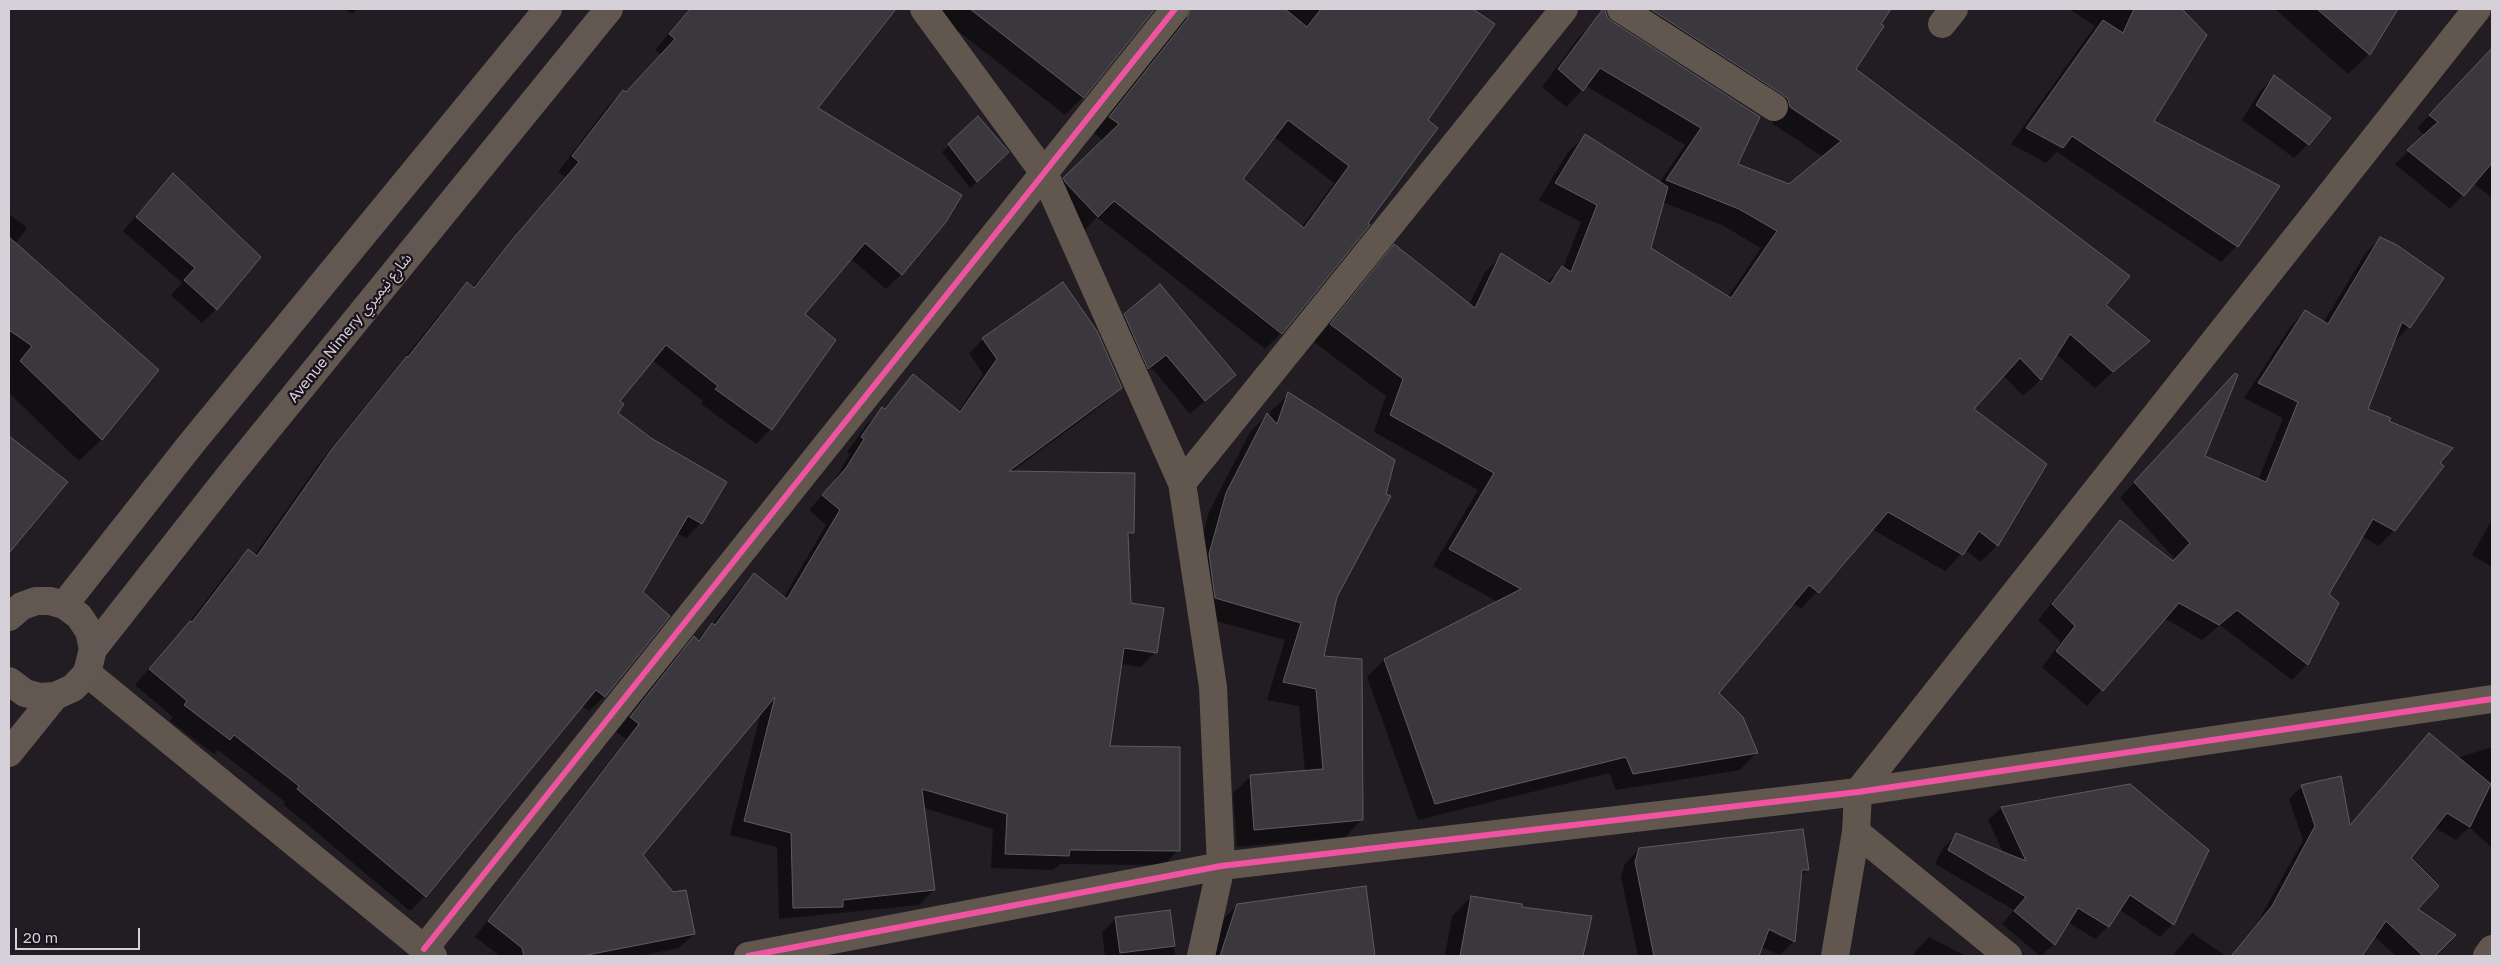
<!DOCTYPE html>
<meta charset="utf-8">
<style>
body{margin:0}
#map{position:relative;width:2501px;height:965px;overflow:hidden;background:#211d23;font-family:"Golos Text",sans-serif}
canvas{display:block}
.frame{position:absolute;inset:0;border:10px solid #d6d1d8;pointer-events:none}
.scale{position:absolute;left:15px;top:928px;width:125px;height:22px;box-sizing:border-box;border:2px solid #d6d1d8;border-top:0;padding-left:6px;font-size:15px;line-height:18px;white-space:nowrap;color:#d6d1d8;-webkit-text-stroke:4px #19121b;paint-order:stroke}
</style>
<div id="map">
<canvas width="2501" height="965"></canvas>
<div class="frame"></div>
<div class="scale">20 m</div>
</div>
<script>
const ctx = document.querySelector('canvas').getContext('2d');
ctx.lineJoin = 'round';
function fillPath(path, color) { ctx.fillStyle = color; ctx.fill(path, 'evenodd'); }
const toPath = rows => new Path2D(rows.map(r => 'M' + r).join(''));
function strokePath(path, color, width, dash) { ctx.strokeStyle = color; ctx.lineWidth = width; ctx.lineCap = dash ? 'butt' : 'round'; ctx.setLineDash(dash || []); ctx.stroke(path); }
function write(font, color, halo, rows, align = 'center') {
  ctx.font = font + ' "Golos Text","Noto Sans Arabic",sans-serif'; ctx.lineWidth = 4.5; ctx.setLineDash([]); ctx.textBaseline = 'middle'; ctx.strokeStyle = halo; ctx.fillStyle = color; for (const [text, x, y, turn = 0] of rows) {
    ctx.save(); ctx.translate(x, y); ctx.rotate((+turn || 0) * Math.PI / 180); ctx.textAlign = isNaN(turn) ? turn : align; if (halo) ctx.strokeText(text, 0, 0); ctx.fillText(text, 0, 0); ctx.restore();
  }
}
const shadow = toPath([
 [345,9,357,9,352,14],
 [689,9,880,9,887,18,816,108,901,274,886,289,850,258,803,314,771,429,756,444,701,404,703,401,652,360,618,402,616,413,701,523,686,538,677,533,641,592,669,616,604,697,589,711,582,706,425,896,410,911,283,804,285,802,218,750,214,754,170,721,173,717,135,685,188,624,233,565,248,551,254,556,318,465,452,299,467,284,472,288,565,177,558,172,608,106,623,91,625,93,661,55,655,50],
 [930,9,1161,9,1151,12,1083,97,1065,115],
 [1187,9,1193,9,1208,21,1218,9,1471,9,1493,25,1426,120,1366,224,1368,225,1281,333,1265,349,1097,217,1082,232,1048,195,1104,141,1094,133,1171,36],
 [1274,137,1334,183,1302,227,1241,179],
 [1618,9,1870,9,1883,18,1855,70,2105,306,2148,341,2095,388,2056,354,2040,380,2023,396,2003,375,1973,409,1997,545,1981,562,1965,550,1945,571,1872,529,1801,609,1793,603,1717,693,1756,753,1740,770,1616,790,1609,773,1418,820,1367,677,1384,660,1498,602,1433,566,1478,490,1374,432,1386,396,1314,342,1378,263,1394,246,1469,305,1485,272,1502,255,1546,283,1563,268,1581,222,1539,200,1568,152,1585,136,1659,183,1685,145,1586,86,1566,107,1542,87,1579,37,1596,20,1607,29,1737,165,1789,186,1823,157,1773,124,1771,116],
 [1662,202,1722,225,1761,248,1727,298,1649,248],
 [2069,9,2180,9,2205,35,2153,122,2279,186,2237,246,2221,262,2057,152,2046,163,2011,144,2095,26],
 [2275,9,2387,9,2393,14,2369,54,2348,74],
 [2492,50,2492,198,2473,183,2450,209,2395,164,2425,136,2417,128],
 [2274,77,2308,144,2294,158,2242,120,2260,91],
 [978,118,1001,159,970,188,942,152],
 [173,174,216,309,202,323,171,295,182,283,123,231],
 [9,214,27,228,15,244,102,439,79,461,9,393,9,371,11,368,9,367],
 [2380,238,2409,327,2394,342,2366,410,2388,422,2439,464,2394,530,2379,546,2361,536,2327,594,2338,603,2307,664,2292,680,2220,625,2202,640,2164,618,2087,706,2042,667,2061,642,2038,620,2105,537,2120,522,2173,562,2175,559,2120,498,2220,390,2203,456,2258,480,2283,418,2244,398,2290,327,2305,311,2323,323,2365,254],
 [1125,315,1234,375,1190,414,1152,368,1134,382,1110,329],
 [983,339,1121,387,1106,402,1010,473,1133,532,1127,538,1130,605,1155,652,1141,667,1121,664,1109,747,1178,850,1164,865,1060,864,1053,870,991,868,993,829,924,808,934,890,919,905,779,919,777,847,730,835,761,712,641,855,694,934,679,948,639,956,500,956,475,937,626,739,616,732,680,652,694,638,697,640,712,625,740,589,754,575,784,597,826,525,809,510,832,484,850,454,847,452,868,423,883,409,913,376,958,412,983,374,969,353],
 [1289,394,1336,596,1322,657,1362,819,1345,837,1237,847,1233,793,1251,776,1305,772,1299,706,1267,700,1285,640,1198,616,1192,573,1209,512,1250,432,1267,415,1269,417,1271,411],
 [9,437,66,482,9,551],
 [2492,519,2492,567,2472,555],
 [2429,735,2457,758,2492,747,2492,848,2469,827,2456,840,2434,827,2410,858,2417,909,2454,935,2433,956,2396,956,2374,936,2360,956,2230,956,2259,920,2303,840,2289,799,2302,786,2349,826],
 [2130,786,2207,851,2173,924,2160,937,2119,909,2108,926,2095,939,2068,922,2054,945,2040,956,2002,924,2014,910,1935,864,1943,848,1956,835,2004,854,1988,820,2001,808],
 [1639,849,1808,869,1800,877,1794,941,1780,955,1761,947,1758,956,1638,956,1621,877,1625,864],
 [1764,926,1783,935,1783,938,1763,928],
 [1365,887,1373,956,1208,956,1218,925,1237,905],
 [1471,897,1520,909,1590,917,1582,956,1445,956,1452,916],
 [1169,911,1175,956,1105,956,1102,932,1116,918],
 [2192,933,2226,956,2172,956],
 [1929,937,1966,956,1914,956,1915,951]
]);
const building = toPath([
 [690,9,896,9,818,108,962,195,946,222,902,275,865,243,805,314,836,340,772,430,715,389,718,386,666,345,620,401,624,404,618,413,651,438,727,482,702,524,688,516,643,592,670,616,605,697,596,690,426,897,297,789,299,786,234,735,230,740,184,705,187,701,149,669,190,621,192,622,248,549,257,556,332,449,407,356,408,357,467,282,474,288,512,240,579,162,572,156,623,90,626,92,675,39,669,34,690,9],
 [970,9,1155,9,1084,98,970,9],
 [1190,9,1285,9,1307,27,1321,9,1473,9,1495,24,1428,120,1438,128,1368,223,1370,225,1282,334,1114,201,1098,217,1066,183,1063,178,1119,124,1109,117,1187,19,1190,9],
 [1288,120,1349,166,1304,228,1243,179,1288,120],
 [1603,9,1605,9,1607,17,1613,22,1760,117,1738,164,1789,184,1841,141,1790,107,1788,99,1782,94,1650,9,1891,9,1881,24,1884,26,1856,69,2130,276,2106,305,2150,341,2113,372,2070,334,2041,380,2020,358,1974,409,2047,464,1998,546,1979,531,1963,555,1888,512,1819,593,1809,585,1719,693,1743,717,1758,753,1633,774,1626,757,1435,804,1384,659,1521,589,1449,549,1494,473,1390,415,1403,379,1330,324,1394,244,1475,308,1501,253,1550,284,1562,266,1571,272,1597,205,1555,183,1585,134,1668,187,1651,248,1731,298,1777,231,1739,209,1666,180,1701,128,1600,68,1583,91,1558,69,1603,9],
 [2134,9,2182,9,2207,35,2154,121,2280,186,2238,247,2072,136,2063,148,2026,128,2103,20,2123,33,2134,9],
 [2317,9,2398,9,2370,55,2317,9],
 [2492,48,2492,163,2464,196,2407,150,2438,122,2429,115,2492,48],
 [2274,75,2331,118,2309,145,2256,105,2274,75],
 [978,116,1009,152,977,182,948,144,978,116],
 [173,173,261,257,217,310,184,280,195,268,136,217,173,173],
 [9,237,159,370,102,440,20,361,32,346,9,330,9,237],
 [2380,237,2397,245,2444,278,2410,328,2402,322,2368,409,2391,418,2389,421,2453,448,2440,463,2444,466,2395,531,2373,519,2329,594,2339,603,2308,665,2237,610,2219,625,2179,603,2103,691,2056,651,2075,626,2052,604,2120,520,2173,561,2190,543,2134,482,2235,373,2238,375,2205,456,2266,482,2298,402,2258,383,2305,310,2328,324,2380,237],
 [1063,282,1097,331,1122,388,1009,471,1135,473,1134,533,1128,533,1131,603,1164,608,1157,653,1124,648,1110,746,1180,747,1180,851,1070,850,1069,856,1005,854,1007,814,922,789,935,890,843,900,843,907,793,908,791,833,744,821,775,697,643,855,673,892,686,890,695,934,582,956,524,956,522,948,488,921,639,724,630,717,694,636,699,641,712,623,715,625,754,573,787,599,840,510,822,495,846,468,864,439,861,437,882,407,885,409,913,374,960,412,997,359,982,338,1063,282],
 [1160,284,1236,375,1205,401,1166,355,1148,369,1124,314,1160,284],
 [1288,392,1395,460,1386,494,1391,496,1337,597,1324,656,1362,659,1363,820,1254,830,1250,775,1323,769,1316,689,1283,682,1301,623,1215,598,1209,554,1226,493,1267,413,1277,424,1288,392],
 [9,436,68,482,9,553,9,436],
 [2429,733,2491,784,2470,827,2447,813,2411,858,2439,886,2418,909,2456,935,2435,956,2423,956,2386,921,2362,956,2231,956,2272,906,2315,826,2301,785,2341,776,2350,825,2429,733],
 [2130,784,2209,850,2174,925,2130,895,2109,927,2078,908,2055,945,2014,911,2026,897,1948,850,1956,833,2026,861,2001,807,2130,784],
 [1803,829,1809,870,1802,870,1795,942,1769,929,1759,956,1654,956,1635,862,1639,848,1803,829],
 [1366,886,1375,956,1220,956,1237,904,1366,886],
 [1471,896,1522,904,1522,907,1592,916,1583,956,1460,956,1471,896],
 [1170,910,1175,946,1120,953,1115,917,1170,910]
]);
const minor = toPath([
 [924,9,1044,173,1182,483,1213,687,1221,866,1201,956],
 [1621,9,1774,107],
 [1942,24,1954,9],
 [1182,483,1564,9],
 [87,673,433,956],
 [1856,832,2008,956],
 [424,949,1175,9],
 [748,956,1221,866,1858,792,2492,699],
 [1835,956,1856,832,1858,792,2477,9],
 [2487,956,2492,949]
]);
const major = toPath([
 [64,605,191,444,548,9],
 [9,617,22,606,36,601,50,601,64,605,79,616,89,631,93,649,87,673,73,688,55,696,40,697,25,693,9,681],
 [93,649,230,475,609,9],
 [9,753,55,696]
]);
const cycleway = toPath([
 [424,949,1175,9],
 [748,956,1221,866,1858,792,2492,699]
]);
const streetNames = [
 ["Avenue Nimery شارع نيميري",350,328,-51]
];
fillPath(shadow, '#0007');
fillPath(building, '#3b383d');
strokePath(building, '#5f5b61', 1);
strokePath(minor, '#62574f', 28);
strokePath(major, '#635851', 28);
strokePath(cycleway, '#f153a3', 6);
write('15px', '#d6d1d8', '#19121b', streetNames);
</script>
